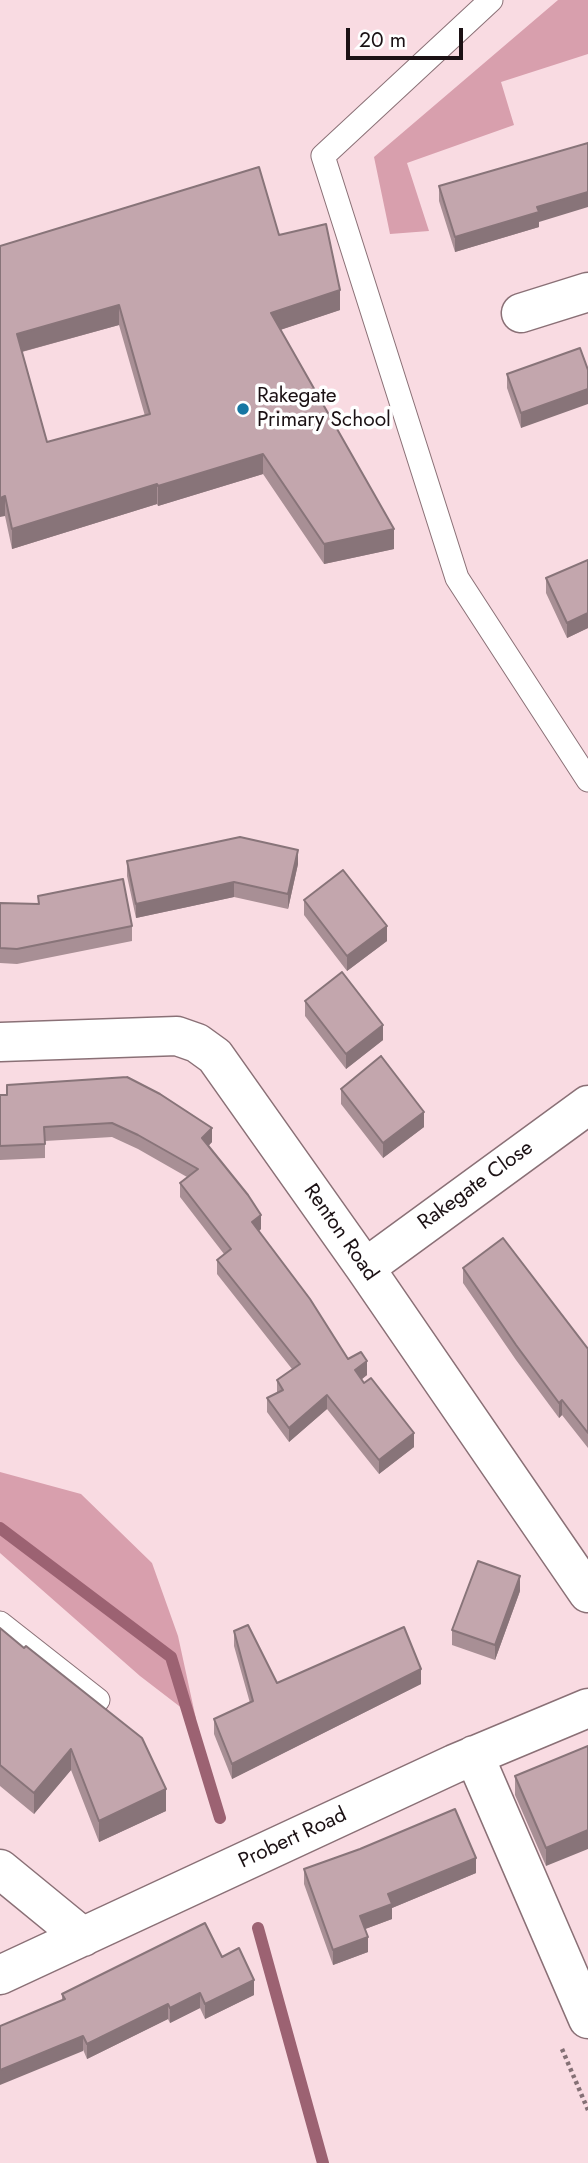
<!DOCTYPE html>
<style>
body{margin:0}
#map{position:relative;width:588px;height:2163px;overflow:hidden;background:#f9dbe2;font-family:Jost,sans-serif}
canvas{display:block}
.scale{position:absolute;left:346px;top:28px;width:117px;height:32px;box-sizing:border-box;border:4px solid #1b1114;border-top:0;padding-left:9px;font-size:21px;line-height:24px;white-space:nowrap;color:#1b1114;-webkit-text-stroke:5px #fff;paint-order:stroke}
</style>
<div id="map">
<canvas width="588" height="2163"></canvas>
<div class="scale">20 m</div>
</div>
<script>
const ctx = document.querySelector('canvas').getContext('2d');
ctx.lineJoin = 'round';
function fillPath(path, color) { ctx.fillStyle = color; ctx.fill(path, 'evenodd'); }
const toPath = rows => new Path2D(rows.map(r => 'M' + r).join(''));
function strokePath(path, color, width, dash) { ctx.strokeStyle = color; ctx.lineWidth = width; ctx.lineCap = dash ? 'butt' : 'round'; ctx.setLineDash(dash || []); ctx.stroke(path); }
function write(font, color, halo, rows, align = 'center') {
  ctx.font = font + ' Jost,sans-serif'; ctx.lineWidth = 7; ctx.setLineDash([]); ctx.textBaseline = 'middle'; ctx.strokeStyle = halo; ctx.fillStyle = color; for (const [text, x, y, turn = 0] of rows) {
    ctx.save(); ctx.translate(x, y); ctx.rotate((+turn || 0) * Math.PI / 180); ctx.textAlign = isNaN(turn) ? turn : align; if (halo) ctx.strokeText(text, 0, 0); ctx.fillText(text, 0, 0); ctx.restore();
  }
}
const green = toPath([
 [558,0,588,0,588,54,501,82,514,125,407,163,429,231,390,234,374,157],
 [0,1472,81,1494,152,1563,178,1636,196,1719,140,1676,0,1553]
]);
const stream = toPath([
 [0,1528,171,1657,220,1818],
 [258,1928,323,2163]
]);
const path = toPath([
 [562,2049,588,2110]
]);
const lane = toPath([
 [491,0,323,156,457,578,588,780],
 [0,1623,98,1700]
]);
const street = toPath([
 [521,313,588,292],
 [0,1042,177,1036,197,1043,215,1056,365,1268,588,1593],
 [365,1268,588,1105],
 [474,1755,588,2019],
 [0,1869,83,1937],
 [0,1975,454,1764,588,1708]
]);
const wall = toPath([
 [439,186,539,222,539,227,455,252,439,201],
 [279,235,340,310,280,330,394,549,324,564,263,474,158,506,157,504,12,549,5,516,0,246],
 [119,325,145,416,47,442,22,352],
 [588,370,521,428,507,388,507,374],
 [588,560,588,628,567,638,546,593,546,578],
 [127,861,298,864,288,909,234,897,136,918,127,876],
 [38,896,132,926,132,941,17,964,0,963,0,903,38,904],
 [304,900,387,941,347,971,304,915],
 [305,1001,383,1040,346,1069,305,1016],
 [7,1085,212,1142,208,1146,261,1229,259,1231,348,1359,367,1375,361,1379,414,1447,379,1474,327,1409,289,1442,267,1412,267,1398,277,1393,277,1380,292,1369,217,1274,217,1260,224,1254,180,1197,180,1183,187,1177,138,1149,112,1137,45,1141,45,1158,0,1160,0,1095,7,1095],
 [341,1089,424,1127,383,1158,341,1104],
 [463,1268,588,1349,588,1448,562,1415,559,1418,516,1360,463,1283],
 [520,1591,495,1660,452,1645,452,1630],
 [0,1628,166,1811,99,1842,71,1770,34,1814,0,1786],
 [234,1631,277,1683,421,1684,232,1779,214,1734,214,1719,250,1703,234,1646],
 [588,1746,546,1866,515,1795,515,1776],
 [304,1869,476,1873,392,1908,392,1919,365,1929,368,1952,333,1965,304,1884],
 [222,1957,254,1995,205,2019,200,2008,170,2023,168,2019,87,2059,62,2000,62,1994]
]);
const shadedWall = toPath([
 [588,192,588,207,539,222,539,227,455,252,455,237,537,207],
 [340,290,340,310,271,333,271,313],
 [119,305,119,325,17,353,17,334],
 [588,389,588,404,521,428,521,413],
 [263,454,263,474,158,506,158,486],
 [157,484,157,504,12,549,12,529],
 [5,496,5,516,0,517,0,498],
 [394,529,394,549,324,564,324,544],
 [588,613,588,628,567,638,567,623],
 [298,850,298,864,288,909,288,894],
 [234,882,234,897,136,918,136,904],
 [387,926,387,941,347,971,347,956],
 [383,1025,383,1040,346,1069,346,1054],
 [424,1112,424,1127,383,1158,383,1143],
 [212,1128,212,1142,202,1153,202,1138],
 [261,1215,261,1229,252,1237,252,1222],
 [367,1361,367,1375,355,1385,355,1370],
 [327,1395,327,1409,289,1442,289,1428],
 [562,1400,562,1415,559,1418,559,1403],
 [414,1433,414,1447,379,1474,379,1460],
 [520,1576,520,1591,495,1660,495,1645],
 [421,1669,421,1684,232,1779,232,1764],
 [71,1749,71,1770,34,1814,34,1793],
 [166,1789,166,1811,99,1842,99,1821],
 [588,1830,588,1849,546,1866,546,1848],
 [476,1858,476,1873,392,1908,392,1919,360,1931,360,1916,388,1894],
 [368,1937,368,1952,333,1965,333,1950],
 [254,1980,254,1995,205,2019,205,2004],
 [200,1993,200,2008,170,2023,170,2008],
 [168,2004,168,2019,87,2059,87,2044],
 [83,2036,83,2051,0,2085,0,2070]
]);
const building = toPath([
 [588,143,588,192,537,207,539,212,455,237,439,186,588,143],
 [259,167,279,235,326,224,340,290,271,313,394,529,324,544,263,454,158,486,157,484,12,529,5,496,0,498,0,246,259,167],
 [119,305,150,414,47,442,17,334,119,305],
 [580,348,588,370,588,389,521,413,507,374,580,348],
 [588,560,588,613,567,623,546,578,588,560],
 [240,837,298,850,288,894,234,882,136,904,127,861,240,837],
 [343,870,387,926,347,956,304,900,343,870],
 [123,879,132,926,17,949,0,948,0,903,39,904,38,896,123,879],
 [342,972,383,1025,346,1054,305,1001,342,972],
 [381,1056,424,1112,383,1143,341,1089,381,1056],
 [127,1077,160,1094,212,1128,202,1138,248,1195,261,1215,252,1222,310,1299,348,1359,361,1352,367,1361,355,1370,364,1383,371,1378,414,1433,379,1460,327,1395,289,1428,267,1398,283,1390,277,1380,300,1364,217,1260,231,1249,180,1183,198,1169,138,1135,112,1123,44,1127,45,1144,0,1146,0,1095,7,1095,7,1085,127,1077],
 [503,1238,588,1349,588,1433,562,1400,559,1403,516,1345,463,1268,503,1238],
 [478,1561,520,1576,495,1645,452,1630,478,1561],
 [248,1625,277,1683,404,1627,421,1669,232,1764,214,1719,253,1701,234,1631,248,1625],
 [0,1628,24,1648,26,1646,142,1738,166,1789,99,1821,71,1749,34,1793,0,1765,0,1628],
 [588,1746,588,1830,546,1848,515,1776,588,1746],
 [455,1809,476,1858,388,1894,392,1904,360,1916,368,1937,333,1950,304,1869,360,1849,455,1809],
 [205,1923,222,1957,239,1948,254,1980,205,2004,200,1993,170,2008,168,2004,87,2044,83,2036,0,2070,0,2026,65,1999,62,1994,205,1923]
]);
const markers = [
 [243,409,7,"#1676a3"]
];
const poiNames = [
 ["Rakegate",257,397],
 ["Primary School",257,421]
];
const streetNames = [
 ["Rakegate Close",476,1186,-36],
 ["Renton Road",340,1233,55],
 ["Probert Road",293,1839,-25]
];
fillPath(green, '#d89fad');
strokePath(stream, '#9c6272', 12);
strokePath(lane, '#8a7076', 25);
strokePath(street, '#8a7076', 41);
strokePath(path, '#847075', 4.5, [3.5, 3.5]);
strokePath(lane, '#fff', 23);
strokePath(street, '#fff', 38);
fillPath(wall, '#a88f95');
fillPath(shadedWall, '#887479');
fillPath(building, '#c3a6ad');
strokePath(building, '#887479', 2);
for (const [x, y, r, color] of markers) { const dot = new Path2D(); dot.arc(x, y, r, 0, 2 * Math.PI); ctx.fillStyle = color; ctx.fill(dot); strokePath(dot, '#fff', 2.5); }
write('21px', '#1b1114', '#fff', poiNames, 'left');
write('21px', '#1b1114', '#fff', streetNames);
</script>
